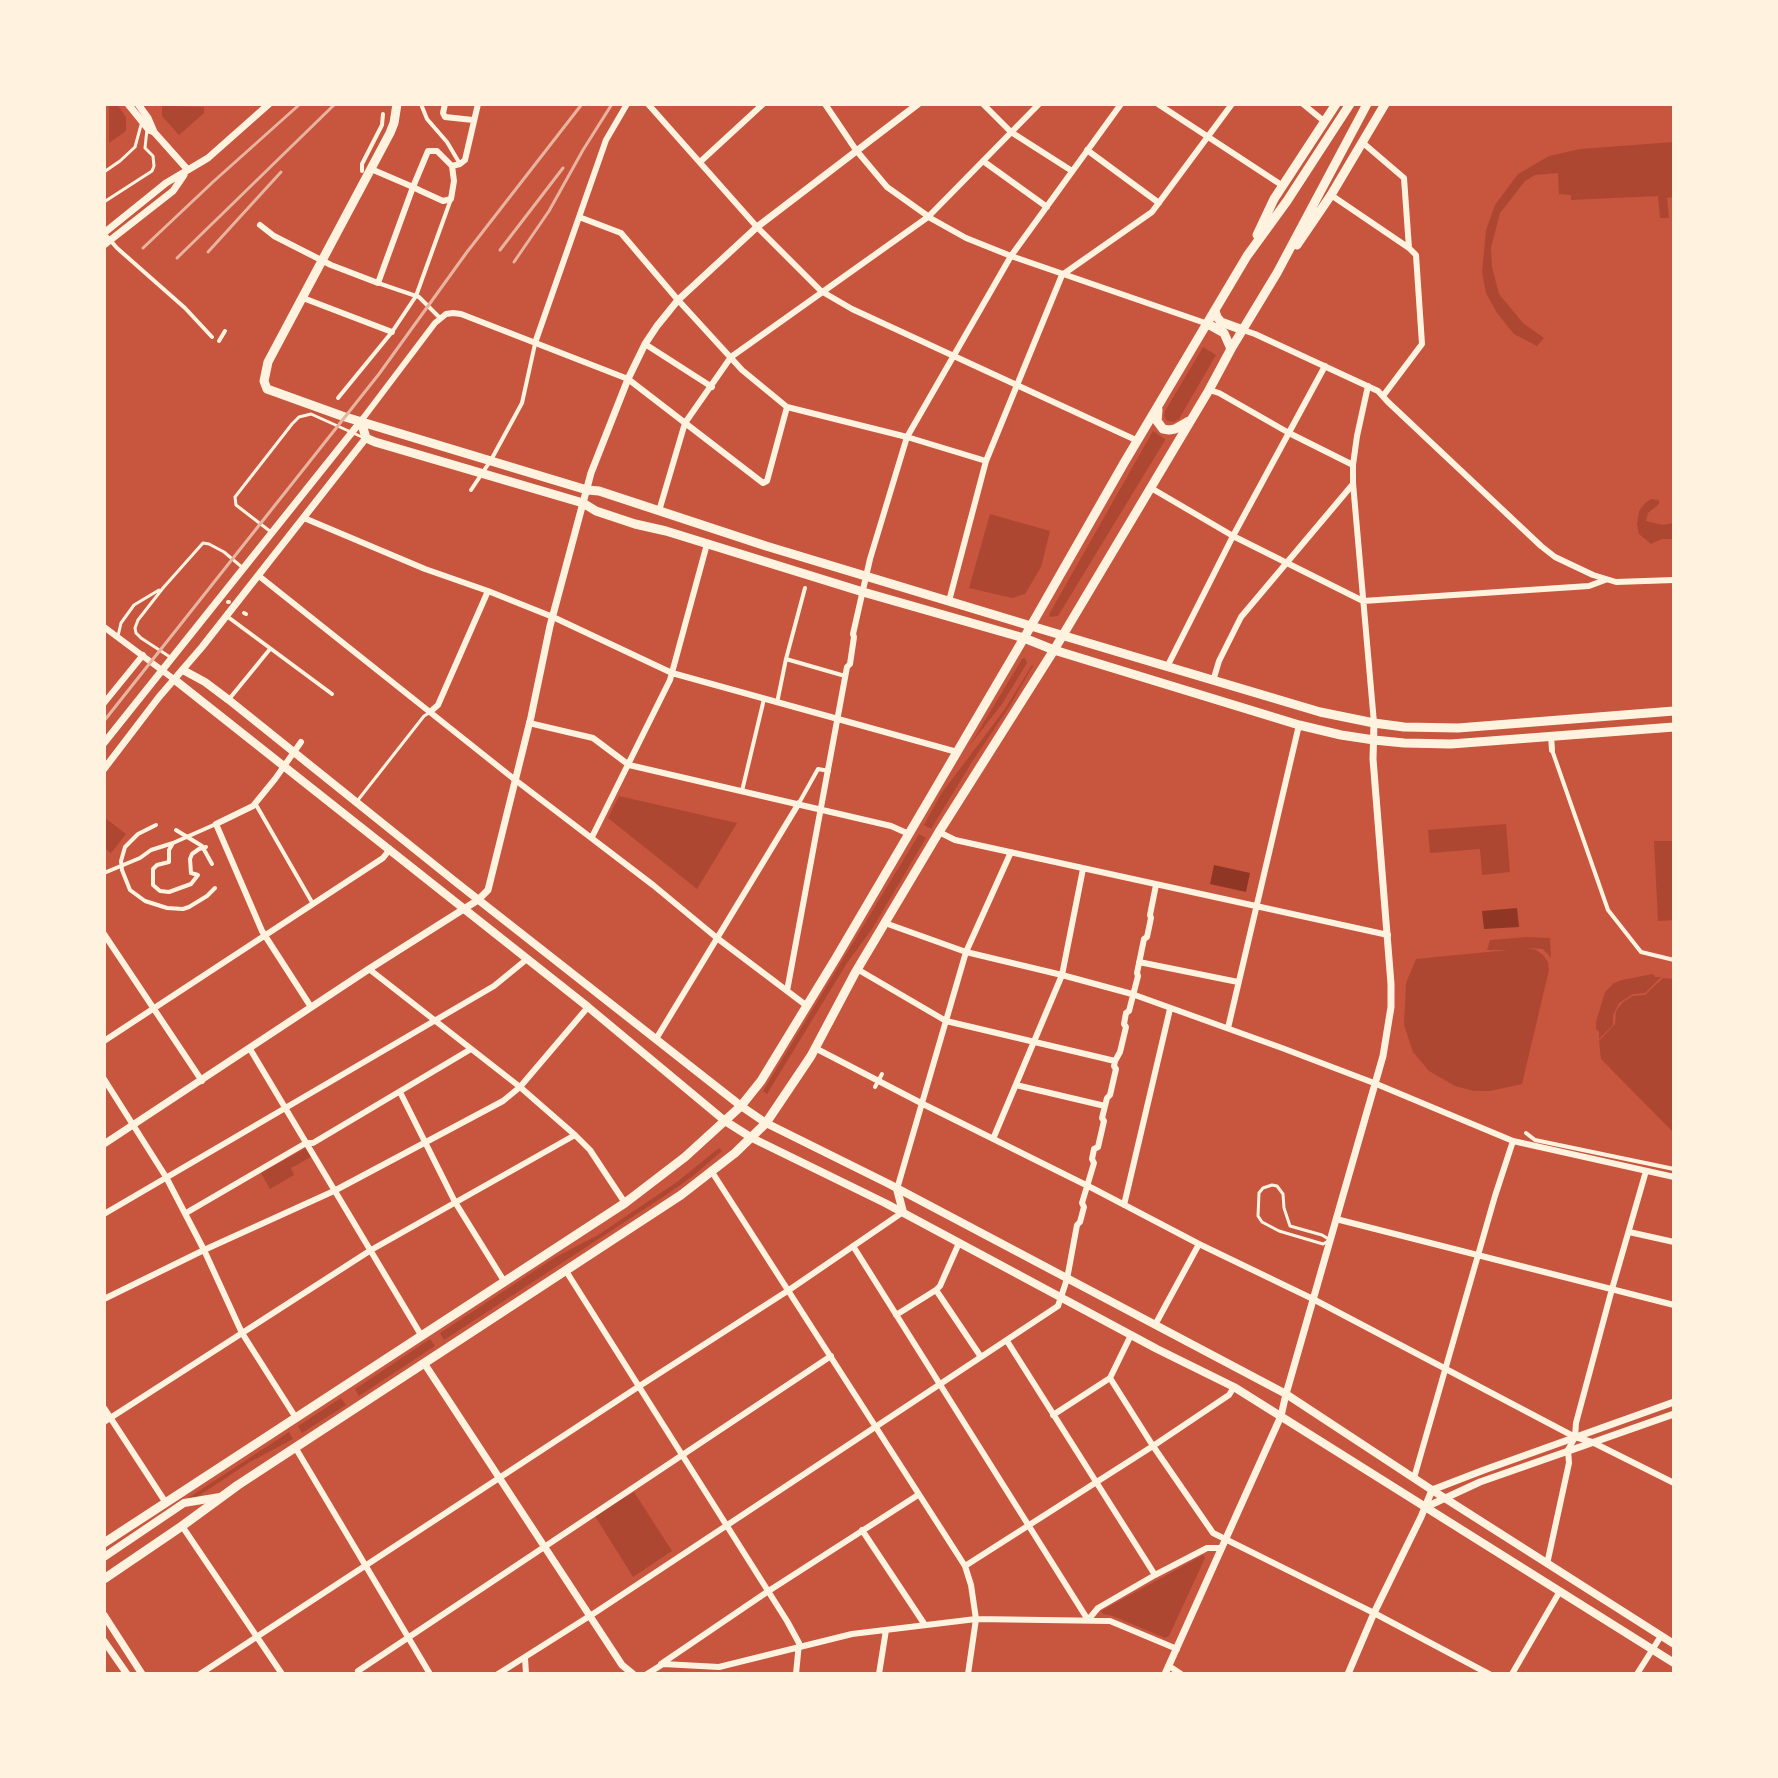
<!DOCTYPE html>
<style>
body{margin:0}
#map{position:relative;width:1778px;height:1778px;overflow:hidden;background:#c8553d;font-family:"Fira Sans",sans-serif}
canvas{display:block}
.frame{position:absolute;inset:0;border:106px solid #fff3e0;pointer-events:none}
</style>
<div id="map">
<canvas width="1778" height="1778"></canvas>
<div class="frame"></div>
</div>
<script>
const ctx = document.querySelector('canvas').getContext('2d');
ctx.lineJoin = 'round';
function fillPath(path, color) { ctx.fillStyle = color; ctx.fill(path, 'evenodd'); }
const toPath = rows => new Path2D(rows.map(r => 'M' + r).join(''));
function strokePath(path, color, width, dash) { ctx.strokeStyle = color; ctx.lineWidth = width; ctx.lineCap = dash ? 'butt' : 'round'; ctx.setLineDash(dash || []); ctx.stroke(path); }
const green = toPath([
 [109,104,117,104,126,117,126,131,109,143],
 [162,104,167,104,168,106,204,107,204,113,179,135,162,116],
 [1674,142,1674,197,1667,198,1669,218,1660,218,1658,196,1571,200,1571,195,1559,194,1558,173,1535,175,1525,181,1500,213,1491,248,1492,267,1499,294,1523,323,1544,338,1537,346,1514,334,1497,313,1486,293,1482,272,1486,230,1495,205,1518,174,1549,156,1580,149],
 [1203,347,1216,355,1179,419,1174,422,1167,421,1164,416,1165,411],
 [1153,431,1165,439,1164,442,1058,616,1050,617,1049,614,1052,609],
 [1651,499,1659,500,1659,504,1648,513,1646,521,1663,525,1674,523,1674,539,1662,539,1651,544,1639,534,1637,524,1639,511,1645,503],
 [990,514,1050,531,1041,567,1025,594,1012,598,969,588],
 [1025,658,1027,663,1002,704,970,745,1022,659],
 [1032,665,1033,666,1009,707,972,762,931,829,924,825,941,794,1005,709],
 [619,796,737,823,697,889,608,818],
 [104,817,126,834,111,853,104,848],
 [1506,824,1510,872,1482,875,1480,849,1430,853,1428,830],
 [919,834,926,838,872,929,847,963,767,1094,763,1091],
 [1654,841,1674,841,1674,920,1658,921],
 [1527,937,1550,938,1551,958,1543,949,1528,948,1536,950,1543,955,1548,962,1549,970,1522,1084,1490,1091,1474,1091,1455,1086,1429,1071,1413,1052,1404,1025,1406,983,1416,959,1508,950,1487,950,1490,940],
 [1653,974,1655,977,1661,977,1645,993,1633,994,1619,1003,1613,1015,1613,1025,1599,1039,1599,1032,1596,1029,1596,1022,1605,992,1614,983,1622,980],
 [1663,978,1674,979,1674,1133,1601,1059,1599,1041,1615,1024,1616,1011,1623,1002,1633,996,1645,995],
 [306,1148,311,1157,291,1168,294,1175,270,1189,261,1173],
 [719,1148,722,1151,693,1176,666,1195,444,1340,440,1333,554,1258,598,1235,677,1182],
 [430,1339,435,1346,359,1396,355,1389],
 [341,1398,346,1405,302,1433,298,1426],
 [289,1432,293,1439,250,1462,104,1558,104,1553],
 [634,1492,672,1551,633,1577,595,1516],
 [1203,1555,1205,1558,1169,1636,1165,1638,1113,1616,1103,1614,1101,1611]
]);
const water = toPath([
 [1214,865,1250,873,1246,892,1210,884],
 [1517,908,1519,927,1484,929,1482,911]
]);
const service = toPath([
 [104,172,120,161,135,147,141,125],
 [104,202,152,171,154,166,153,156,145,148,147,129],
 [271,532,236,505,235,497,292,424,299,417,311,414,362,437],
 [118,636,121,623,134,605,159,590],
 [170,657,141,638,136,633,135,628,138,620,163,588,203,543,209,544,224,552,243,568],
 [358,800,424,716,429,713],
 [1272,1185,1277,1186,1283,1194,1284,1208,1290,1226,1322,1235,1330,1240,1323,1244,1279,1231,1262,1222,1258,1216,1259,1193,1263,1188,1272,1185]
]);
const pedestrian = toPath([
 [421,104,427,119,447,142,460,164],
 [362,171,362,164,382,125,383,114],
 [104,233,117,248,185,308,212,337],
 [378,283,419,297,440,318],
 [219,341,225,331],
 [338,398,392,332,416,296,451,199],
 [471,490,491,460,522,403,535,344],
 [228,602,229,602],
 [244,613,246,614],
 [228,617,332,694],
 [786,659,845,676],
 [230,698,270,649],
 [777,703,786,659,805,588],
 [1552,750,1608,910,1641,952,1674,960],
 [742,791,764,699],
 [255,803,313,904],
 [799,803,818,769,829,771],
 [156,825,138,834,125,847,121,861,122,870,130,890,145,901,167,908,183,909,189,907,207,896,215,888],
 [176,830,202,846,212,864],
 [173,843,169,850,169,862,157,865,153,869,153,885,160,891,169,892,191,884,198,875,191,873,190,859,192,854,199,849,206,847],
 [104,873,140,858,151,850,173,843,216,824],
 [875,1087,882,1074],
 [1526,1133,1535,1140,1674,1169]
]);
const minor = toPath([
 [445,104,443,113,445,117,473,120],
 [648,104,757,227,821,291,852,309,1138,441],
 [825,104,856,150,887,187,932,219,966,238,1011,256,1208,324],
 [983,104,1011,132,1072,171],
 [1158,104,1283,186],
 [1303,104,1325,122],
 [1362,142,1404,178,1409,248],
 [1087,150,1159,203],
 [983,161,1047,207],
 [700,162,763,104],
 [452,166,460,164,465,160,478,104],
 [1331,195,1409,248,1416,255,1422,344,1383,396],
 [579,217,621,233,678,300,742,370,787,407,907,437,986,461],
 [260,225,274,236,331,265,378,283,413,187,428,151,437,151,452,166,454,181,451,199,443,201,421,191,413,187,371,169],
 [303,298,392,332],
 [1243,330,1255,334,1378,391,1388,402,1541,546,1555,557,1593,575,1616,582,1674,580],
 [535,343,606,140,627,104],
 [645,344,712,387],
 [1368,386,1357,436,1353,465,1353,483,1374,723],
 [1209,390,1219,393,1289,433,1353,465],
 [361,421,435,323,446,314,453,313,461,314,628,379,763,483,767,481,787,407],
 [1151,488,1233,536,1363,601,1589,586,1605,580],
 [659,511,685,423,731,357,928,217,1039,104],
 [304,518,425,569,488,591,553,617,672,673,957,752],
 [259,576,514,779,653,885,717,938,807,1006],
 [949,601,986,461,1062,275,1152,212,1232,104],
 [104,627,175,680],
 [1167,667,1233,536,1325,366],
 [1213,681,1219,661,1241,617,1353,484],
 [104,703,143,655],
 [430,712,438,705,488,591],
 [529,723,593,738,629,765,891,826,909,834],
 [1551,736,1552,750],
 [301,742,275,779,253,806,216,824,262,931,311,1007],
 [939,832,955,840,1388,935],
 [592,837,670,680,707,544],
 [885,923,966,952,1062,975,1132,994,1282,1048,1374,1083,1513,1141,1674,1177],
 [104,934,202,1081],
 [1139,962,1238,982],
 [369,969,520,1087,575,1135,590,1150,625,1203],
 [857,969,946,1021,1115,1061],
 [787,991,847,667,850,664,854,637,853,634,870,559,907,437,1011,256,1121,104],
 [1228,1028,1299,725],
 [656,1039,799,803],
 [104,1041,383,858,390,849],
 [815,1048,923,1104,1094,1189,1199,1244,1313,1299,1575,1437,1592,1442,1674,1483],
 [250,1049,421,1335],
 [104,1079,166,1177,204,1250,242,1333,296,1418],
 [1016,1085,1105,1106],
 [400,1092,455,1202,504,1281],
 [993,1139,1062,975,1083,869],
 [712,1172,965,1566,971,1585,976,1619,968,1674],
 [897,1189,966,952,1011,852],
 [1124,1205,1170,1009],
 [186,1213,306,1143,313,1143,471,1049],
 [104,1214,494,986,527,959],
 [1336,1219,1674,1305],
 [1629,1232,1674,1242],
 [853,1246,1088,1620,1098,1608,1155,1575,1207,1548,1221,1548],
 [566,1271,787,1621,799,1643,796,1674],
 [936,1290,981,1357],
 [104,1299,204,1250,334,1191,503,1101,520,1087,588,1007],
 [896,1315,936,1290,940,1286,959,1243],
 [1155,1325,1199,1244],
 [1007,1341,1155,1575],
 [1110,1378,1153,1446,1213,1533,1374,1613,1489,1674],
 [104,1408,166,1503],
 [1053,1415,1110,1378,1131,1335],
 [104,1422,371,1250,575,1135],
 [295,1447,430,1674],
 [1414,1478,1495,1196,1513,1141],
 [182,1526,282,1674],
 [862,1530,925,1625],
 [1547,1564,1569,1463,1568,1450,1575,1437,1576,1423,1612,1289,1646,1171],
 [965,1566,1153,1446,1229,1395,1234,1387],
 [525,1658,526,1674],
 [661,1664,767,1592,918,1495],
 [1169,1666,1181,1674],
 [358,1671,831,1356],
 [200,1674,638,1387,789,1290,903,1212],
 [498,1674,596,1612,1058,1306,1067,1279,1077,1225,1080,1222,1084,1207,1082,1203,1094,1163,1092,1159,1094,1149,1098,1147,1104,1121,1102,1118,1107,1098,1110,1095,1116,1069,1114,1066,1115,1061,1120,1052,1126,1027,1124,1024,1126,1013,1129,1011,1138,976,1137,973,1144,939,1147,937,1151,918,1150,915,1156,885],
 [647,1674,663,1664,719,1667,852,1634,976,1619,1110,1621,1177,1649],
 [879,1674,886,1630],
 [1512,1674,1560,1591],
 [1637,1674,1661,1636]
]);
const tertiary = toPath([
 [128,104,149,130,154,132,187,169],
 [138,104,148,118,154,132],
 [104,233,166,183,208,158,269,104],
 [104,245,173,191,184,175],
 [104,743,361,421],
 [104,769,159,697,202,647,366,438],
 [104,1144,369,969,478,900,488,890,531,717,550,626,591,473,628,379,645,344,657,326,678,300,757,227,918,104],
 [424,1363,622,1665,633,1674],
 [1426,1507,1480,1482,1674,1414],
 [104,1615,142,1674],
 [104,1641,127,1674],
 [1165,1674,1281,1416,1286,1394,1383,1056,1391,1007,1391,984,1373,759,1374,723],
 [1348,1674,1374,1613,1421,1517,1432,1490,1484,1470,1674,1402]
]);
const secondary = toPath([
 [183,670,205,682,229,700,457,883,741,1106,766,1123,889,1184,1286,1394,1432,1490,1674,1644],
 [175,680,588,1007,725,1121,752,1138,885,1203,1157,1349,1234,1387,1674,1663],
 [897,1189,903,1212],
 [104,1557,184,1503,220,1497]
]);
const primary = toPath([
 [397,104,394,123,390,133,268,362,264,381,267,389,342,416,587,490,599,491,766,546,1031,626],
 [361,421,366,438,375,442,583,503,596,511,635,524,666,531,863,592,1024,638]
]);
const trunk = toPath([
 [1257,235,1274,199,1336,104],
 [1297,245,1331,195,1385,104],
 [1215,311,1217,317,1221,322,1243,330],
 [1208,324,1224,333,1231,349],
 [1158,410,1157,421,1163,429,1169,430,1175,429,1189,421],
 [1031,626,1320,712,1374,723,1404,727,1458,728,1674,711],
 [1024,638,1054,650,1299,725,1341,735,1374,740,1404,743,1451,744,1674,727],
 [104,1543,625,1203,685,1157,741,1106,761,1081,836,958,1024,638,1124,463,1247,256,1287,201,1350,104],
 [104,1579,182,1526,238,1485,681,1195,735,1153,766,1123,811,1056,855,973,939,832,1054,650,1209,390,1231,349,1277,273,1367,104]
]);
const rail = toPath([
 [143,248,214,181,300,104],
 [500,250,563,168],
 [208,252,281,172],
 [177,258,335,104],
 [514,262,549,211,583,150,612,104],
 [104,721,379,374,467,252,582,104]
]);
fillPath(green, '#ae4732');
fillPath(water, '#8f3625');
strokePath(service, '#fff3e0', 3);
strokePath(pedestrian, '#fff3e0', 4);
strokePath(minor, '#fff3e0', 6);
strokePath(tertiary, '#fff3e0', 7);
strokePath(secondary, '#fff3e0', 8);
strokePath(primary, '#fff3e0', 9);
strokePath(trunk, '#fff3e0', 9);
strokePath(rail, '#e9b49f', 3);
</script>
